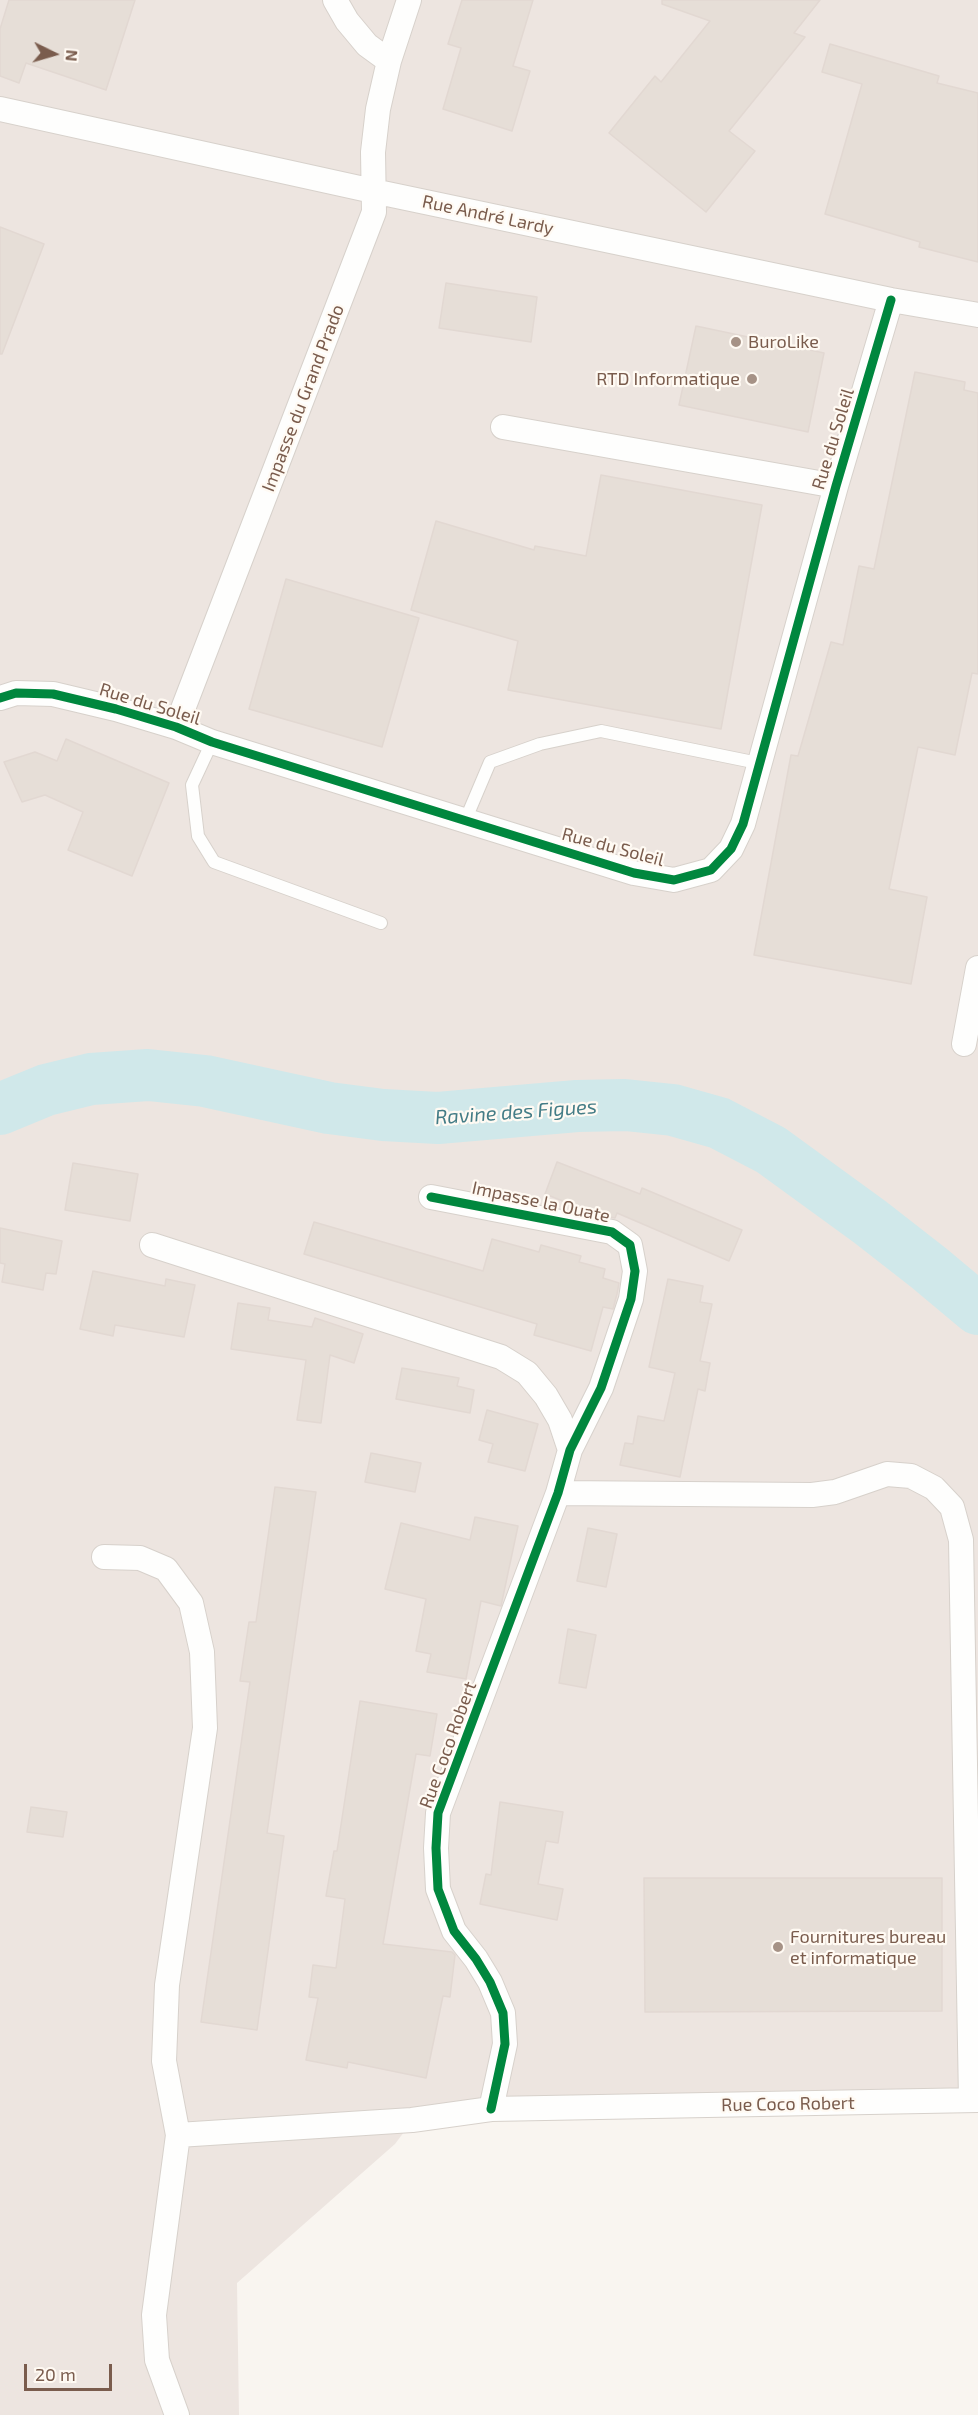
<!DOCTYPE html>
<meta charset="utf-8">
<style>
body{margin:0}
#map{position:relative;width:978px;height:2415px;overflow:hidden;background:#f9f5f0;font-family:"Exo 2",sans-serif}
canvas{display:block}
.north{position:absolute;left:24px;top:24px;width:60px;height:60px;-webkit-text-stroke:4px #fffaf3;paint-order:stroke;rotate:95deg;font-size:16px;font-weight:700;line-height:24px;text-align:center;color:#7a5c4d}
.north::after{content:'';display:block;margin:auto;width:21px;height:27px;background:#7a5c4d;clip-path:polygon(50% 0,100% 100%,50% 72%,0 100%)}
.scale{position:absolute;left:24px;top:2364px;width:88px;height:27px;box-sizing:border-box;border:3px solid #7a5c4d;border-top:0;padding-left:8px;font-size:18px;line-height:21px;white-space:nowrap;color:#7a5c4d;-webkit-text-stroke:4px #fffaf3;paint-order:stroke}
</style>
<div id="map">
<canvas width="978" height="2415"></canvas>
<div class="north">N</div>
<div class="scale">20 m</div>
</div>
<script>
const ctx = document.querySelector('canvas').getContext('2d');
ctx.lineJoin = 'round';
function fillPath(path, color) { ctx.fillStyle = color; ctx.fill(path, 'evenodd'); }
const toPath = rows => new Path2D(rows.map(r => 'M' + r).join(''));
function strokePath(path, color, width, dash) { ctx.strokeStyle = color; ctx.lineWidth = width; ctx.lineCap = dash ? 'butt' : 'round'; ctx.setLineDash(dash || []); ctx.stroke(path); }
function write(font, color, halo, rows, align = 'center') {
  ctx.font = font + ' "Exo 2",sans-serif'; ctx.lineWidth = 4.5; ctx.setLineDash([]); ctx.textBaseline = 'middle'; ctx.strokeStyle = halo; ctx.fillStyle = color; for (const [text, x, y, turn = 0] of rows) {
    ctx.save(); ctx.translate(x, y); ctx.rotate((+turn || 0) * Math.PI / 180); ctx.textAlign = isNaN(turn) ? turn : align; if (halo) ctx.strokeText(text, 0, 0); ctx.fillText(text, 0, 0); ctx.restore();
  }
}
const industrial = toPath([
 [0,0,978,0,978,2100,413,2120,395,2144,237,2283,239,2415,0,2415]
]);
const river = toPath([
 [0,1109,46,1090,91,1079,148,1075,205,1081,329,1108,383,1115,438,1118,577,1106,625,1105,673,1110,719,1123,771,1150,870,1222,929,1268,978,1309]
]);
const building = toPath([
 [9,0,135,0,106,90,26,63,19,83,0,76,0,29,9,0],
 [462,0,533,0,513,66,530,71,512,131,443,109,461,48,448,44,462,0],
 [662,0,820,0,794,33,805,37,729,131,755,151,706,212,609,133,655,76,661,82,710,21,662,4,662,0],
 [830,44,939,76,937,83,978,93,978,262,919,247,920,242,825,214,862,84,822,72,830,44],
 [0,227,44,244,2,354,0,354,0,227],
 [446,283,537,297,531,342,439,328,446,283],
 [696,326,824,353,808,432,679,405,696,326],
 [915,372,965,382,964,390,978,393,978,674,972,673,955,755,918,747,889,889,927,897,911,984,754,955,791,755,798,756,831,642,843,645,859,566,874,569,915,372],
 [601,475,762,505,721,729,508,690,518,641,411,610,436,521,534,550,535,546,586,556,601,475],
 [286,579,419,618,382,747,249,709,286,579],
 [66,739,169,783,132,876,68,850,83,812,45,795,22,802,4,762,35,752,57,761,66,739],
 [557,1162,640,1194,642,1188,742,1230,729,1261,617,1213,615,1218,596,1214,545,1194,557,1162],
 [73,1163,138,1174,130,1221,65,1210,73,1163],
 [314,1222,483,1271,492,1239,539,1252,541,1245,581,1256,579,1262,605,1269,603,1278,619,1283,617,1294,613,1309,603,1307,591,1351,534,1335,537,1324,304,1254,314,1222],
 [0,1228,62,1241,56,1274,46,1273,43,1290,2,1282,5,1264,0,1263,0,1228],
 [93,1271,165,1286,166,1279,195,1285,184,1337,115,1325,113,1336,80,1329,93,1271],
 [668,1279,703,1286,700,1302,712,1304,700,1361,710,1363,705,1391,698,1389,680,1477,620,1465,625,1443,633,1444,638,1416,664,1421,675,1373,649,1367,668,1279],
 [238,1303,270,1308,268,1320,312,1327,315,1318,363,1334,354,1363,330,1355,321,1423,297,1420,306,1360,231,1349,238,1303],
 [402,1368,459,1378,457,1386,474,1390,470,1413,396,1399,402,1368],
 [487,1410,538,1424,525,1471,488,1462,493,1444,479,1440,487,1410],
 [371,1453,421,1463,415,1492,365,1482,371,1453],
 [275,1487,316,1492,267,1833,284,1836,257,2030,201,2022,250,1682,240,1681,249,1622,256,1622,275,1487],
 [475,1517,518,1526,501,1606,481,1601,466,1679,427,1672,431,1654,416,1651,426,1599,385,1589,401,1523,470,1540,475,1517],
 [588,1528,617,1534,606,1587,577,1581,588,1528],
 [568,1629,596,1635,586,1688,559,1683,568,1629],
 [360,1701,437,1714,430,1756,416,1754,383,1944,452,1952,455,1955,450,1997,443,1996,426,2078,348,2062,347,2068,306,2060,318,1998,309,1997,313,1965,336,1968,345,1899,326,1896,334,1851,337,1851,360,1701],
 [500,1802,563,1812,558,1843,546,1841,538,1884,563,1889,557,1920,480,1904,486,1874,491,1875,500,1802],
 [31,1807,67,1812,63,1837,27,1832,31,1807],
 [644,1878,942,1878,942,2011,645,2012,644,1878]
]);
const service = toPath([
 [212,742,192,785,198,836,214,862,381,923],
 [465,821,490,762,540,744,601,731,758,763]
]);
const minor = toPath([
 [335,0,347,21,367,45,389,61],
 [0,109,373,191,891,300,978,315],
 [503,427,836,486],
 [0,698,16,693,53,694,116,709,176,727,212,742,634,873,674,880,711,870,731,849,743,824,836,486,891,300],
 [176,727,374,212,373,152,378,109,389,61,409,0],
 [964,1044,978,968],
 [431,1197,612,1232,630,1245,635,1271,631,1299,601,1388,570,1450,558,1493,438,1813,436,1848,438,1889,454,1931,476,1959,490,1982,503,2013,505,2044,491,2109],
 [152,1245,501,1357,527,1373,546,1396,560,1420,570,1450],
 [558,1493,812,1495,835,1492,887,1474,911,1476,934,1488,952,1507,961,1540,971,2100],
 [104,1557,140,1558,166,1569,191,1603,202,1652,205,1728,167,1985,164,2061,178,2135,154,2315,157,2360,177,2415],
 [178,2135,412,2120,491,2109,978,2100]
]);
const cycleway = toPath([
 [0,698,16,693,53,694,116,709,176,727,212,742,634,873,674,880,711,870,731,849,743,824,836,486,891,300],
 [431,1197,612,1232,630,1245,635,1271,631,1299,601,1388,570,1450,558,1493,438,1813,436,1848,438,1889,454,1931,476,1959,490,1982,503,2013,505,2044,491,2109]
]);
const markers = [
 [736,342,6,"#a69286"],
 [752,379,6,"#a69286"],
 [778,1947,6,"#a69286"]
];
const streetNames = [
 ["Rue André Lardy",488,215,12],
 ["Impasse du Grand Prado",303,398,-69],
 ["Rue du Soleil",833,439,-73],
 ["Rue du Soleil",150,704,17],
 ["Rue du Soleil",613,847,15],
 ["Impasse la Ouate",541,1202,12],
 ["Rue Coco Robert",448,1745,-70],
 ["Rue Coco Robert",788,2104,-1]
];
const poiNames = [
 ["BuroLike",748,342],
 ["RTD Informatique",740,379,"right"],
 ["Fournitures bureau",790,1937],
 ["et informatique",790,1958]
];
const waterNames = [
 ["Ravine des Figues",516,1112,-4]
];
fillPath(industrial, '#ede5e0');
strokePath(river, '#d0e8ea', 52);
fillPath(building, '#e6ded7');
strokePath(building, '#e2d8d2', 1.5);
strokePath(service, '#d7d1cb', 14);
strokePath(minor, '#d7d1cb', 26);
strokePath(service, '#fefefd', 12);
strokePath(minor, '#fefefd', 24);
strokePath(cycleway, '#00873e', 9);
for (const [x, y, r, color] of markers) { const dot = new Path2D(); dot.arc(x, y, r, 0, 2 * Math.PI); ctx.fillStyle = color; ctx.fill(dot); strokePath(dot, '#fffaf3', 2); }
write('18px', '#7a5c4d', '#fffaf3', streetNames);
write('18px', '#7a5c4d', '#fffaf3', poiNames, 'left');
write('italic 20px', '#437c86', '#fffaf3', waterNames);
</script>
